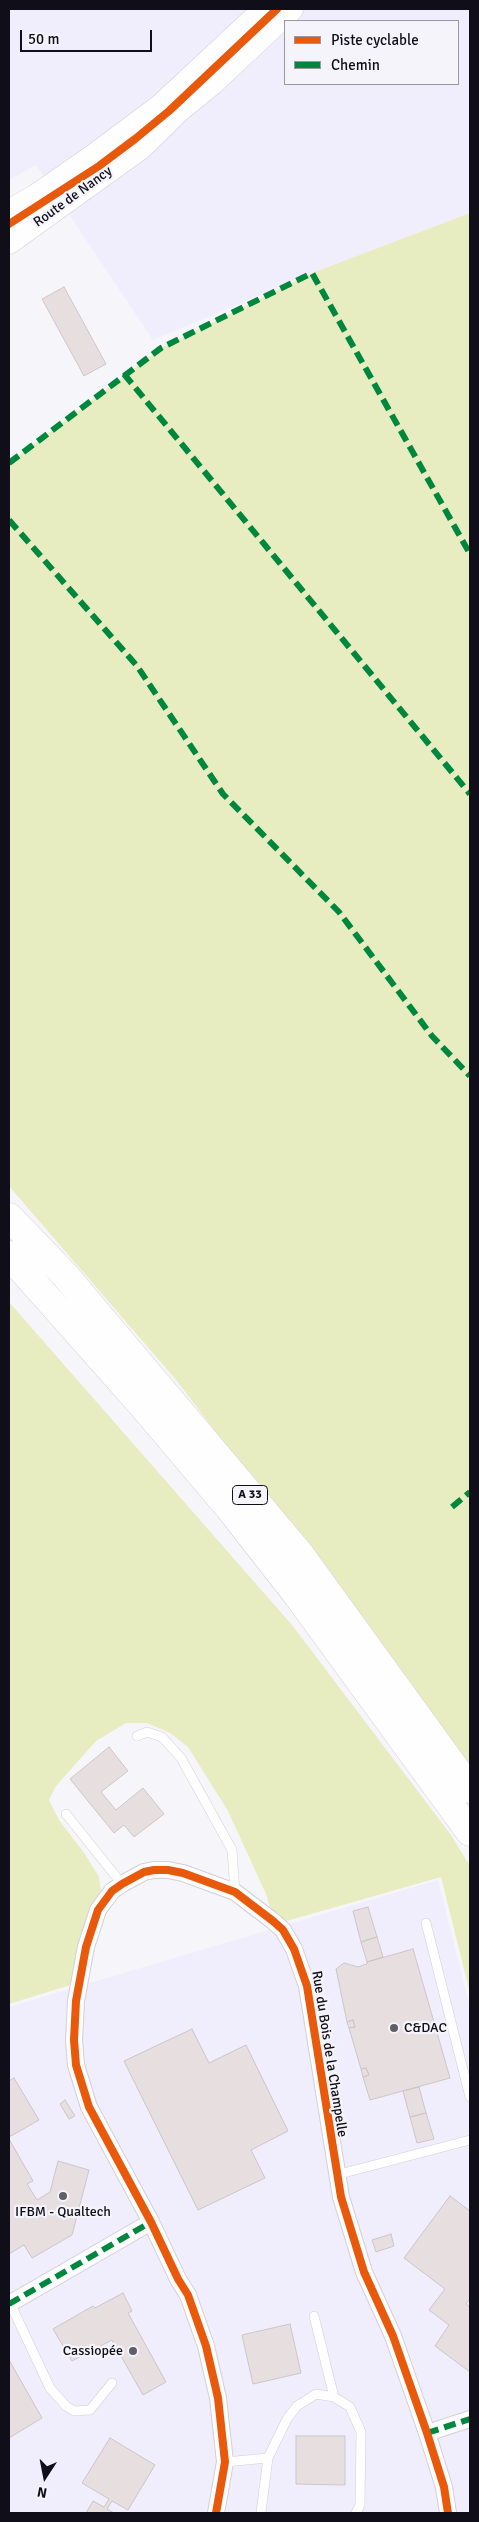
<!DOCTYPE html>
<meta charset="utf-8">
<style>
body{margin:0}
#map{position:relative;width:479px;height:2522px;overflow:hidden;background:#f6f5f9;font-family:Signika,sans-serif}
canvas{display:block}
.frame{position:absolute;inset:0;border:10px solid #100e19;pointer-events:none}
.legend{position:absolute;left:284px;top:20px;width:175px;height:65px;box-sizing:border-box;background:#f5f4fa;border:1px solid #9998a0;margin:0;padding:6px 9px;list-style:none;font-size:15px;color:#100e19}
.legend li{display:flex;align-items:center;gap:10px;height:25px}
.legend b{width:25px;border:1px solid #9998a0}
.north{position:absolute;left:20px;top:2452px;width:50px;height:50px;-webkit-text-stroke:4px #f5f4fa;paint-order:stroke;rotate:191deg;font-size:14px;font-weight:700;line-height:20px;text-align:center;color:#100e19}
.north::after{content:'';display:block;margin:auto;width:18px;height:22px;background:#100e19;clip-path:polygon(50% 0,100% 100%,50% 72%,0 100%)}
.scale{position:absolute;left:20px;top:30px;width:132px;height:22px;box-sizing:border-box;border:2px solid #100e19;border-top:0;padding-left:6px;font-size:15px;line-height:18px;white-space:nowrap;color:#100e19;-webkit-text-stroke:4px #f5f4fa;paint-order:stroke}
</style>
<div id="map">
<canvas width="479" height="2522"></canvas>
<div class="frame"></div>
<ul class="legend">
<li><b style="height:6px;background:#e8590c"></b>Piste cyclable</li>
<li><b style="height:6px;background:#00873e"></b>Chemin</li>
</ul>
<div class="north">N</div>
<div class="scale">50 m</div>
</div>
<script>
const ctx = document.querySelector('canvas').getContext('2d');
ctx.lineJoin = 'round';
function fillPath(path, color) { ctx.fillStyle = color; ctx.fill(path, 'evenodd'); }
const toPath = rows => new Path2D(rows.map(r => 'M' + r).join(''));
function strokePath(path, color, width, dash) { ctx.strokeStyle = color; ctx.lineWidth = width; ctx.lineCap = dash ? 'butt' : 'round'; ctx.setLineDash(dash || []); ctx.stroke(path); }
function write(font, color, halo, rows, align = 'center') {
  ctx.font = font + ' Signika,sans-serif'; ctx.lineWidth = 4.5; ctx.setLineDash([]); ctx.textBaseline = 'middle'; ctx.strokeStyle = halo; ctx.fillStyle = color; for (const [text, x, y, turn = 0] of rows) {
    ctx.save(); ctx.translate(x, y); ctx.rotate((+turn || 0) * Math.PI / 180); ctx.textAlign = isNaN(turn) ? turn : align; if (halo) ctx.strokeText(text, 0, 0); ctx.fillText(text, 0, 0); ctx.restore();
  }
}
const built = toPath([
 [9,9,470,9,470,213,312,273,153,340,36,165,9,180],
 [285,21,458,21,458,84,285,84],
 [438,1880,470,2008,470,2513,9,2513,9,2007]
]);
const green = toPath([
 [470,213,470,1767,177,1381,9,1186,9,463,161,348,312,273],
 [9,1302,292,1625,451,1835,470,1866,470,1993,441,1877,283,1922,272,1914,266,1894,228,1811,188,1747,170,1733,147,1723,126,1723,96,1741,56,1786,49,1800,59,1820,85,1854,99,1877,101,1892,77,1983,9,2004]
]);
const building = toPath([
 [64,287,106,364,84,376,42,299,64,287],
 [109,1747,128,1771,101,1792,116,1810,143,1788,164,1814,134,1837,124,1825,114,1833,70,1779,109,1747],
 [368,1907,377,1937,361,1942,353,1911,368,1907],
 [377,1937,383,1957,367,1962,361,1942,377,1937],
 [413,1949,450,2078,370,2100,363,2077,369,2075,366,2068,361,2069,349,2028,355,2027,353,2020,347,2022,336,1969,344,1963,358,1967,367,1964,367,1962,413,1949],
 [353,2020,355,2027,349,2028,347,2022,353,2020],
 [192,2029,209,2063,246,2045,288,2131,251,2150,265,2178,198,2210,124,2061,192,2029],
 [366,2068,369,2075,363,2077,361,2069,366,2068],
 [14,2078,39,2120,11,2136,9,2136,9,2081,14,2078],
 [419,2087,426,2113,410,2117,403,2091,419,2087],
 [65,2100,75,2116,69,2119,60,2104,65,2100],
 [426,2113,434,2139,417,2143,410,2117,426,2113],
 [9,2139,33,2181,27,2184,37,2200,50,2192,58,2161,89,2170,72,2235,32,2258,24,2245,9,2254,9,2139],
 [450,2196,470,2211,470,2298,466,2304,470,2307,470,2372,435,2346,449,2325,429,2310,445,2289,404,2258,450,2196],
 [391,2234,394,2246,376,2252,372,2240,391,2234],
 [123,2293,132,2311,128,2313,166,2382,143,2395,112,2340,72,2361,53,2329,93,2306,95,2308,123,2293],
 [290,2324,301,2373,253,2384,242,2335,290,2324],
 [9,2360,42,2418,9,2438,9,2360],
 [296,2436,345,2436,345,2485,296,2484,296,2436],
 [110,2438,155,2465,128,2510,112,2501,107,2509,114,2513,86,2513,93,2501,104,2507,109,2499,82,2483,110,2438]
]);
const lane = toPath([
 [137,1736,147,1732,162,1737,181,1758,232,1850,235,1892],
 [66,1814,122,1884],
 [426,1923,470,2097],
 [336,2175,470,2140],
 [10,2303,50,2388,66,2406,74,2411,90,2410,112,2383],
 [314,2316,334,2397],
 [225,2462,268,2458,287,2419,297,2406,316,2394,334,2397,350,2407,361,2432,360,2505,356,2513],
 [261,2512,268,2458]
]);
const street = toPath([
 [9,2304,151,2222],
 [427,2433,470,2419],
 [216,2513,225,2462,218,2398,206,2346,188,2295,178,2279,151,2222,89,2107,76,2065,74,2040,76,2001,86,1947,98,1910,112,1891,122,1884,144,1872,154,1870,168,1870,183,1873,235,1892,273,1921,283,1930,294,1949,307,1986,341,2197,364,2272,393,2336,427,2433,444,2487,448,2513]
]);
const secondary = toPath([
 [9,212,35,197,94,156,161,106,265,9],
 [9,242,141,147,180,109,212,83,291,9]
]);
const highway = toPath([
 [9,1217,64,1274,299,1553,470,1789],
 [9,1255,142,1405,230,1509,298,1596,470,1832]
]);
const quiet = toPath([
 [124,374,470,794],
 [9,463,161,348,312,273,470,554],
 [9,520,137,666,223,794,339,912,432,1036,470,1076],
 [452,1507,470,1492],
 [9,2304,151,2222],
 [427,2433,470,2419]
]);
const cycleway = toPath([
 [9,224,99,166,135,139,169,111,277,9],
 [216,2513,225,2462,218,2398,206,2346,188,2295,178,2279,151,2222,89,2107,76,2065,74,2040,76,2001,86,1947,98,1910,112,1891,122,1884,144,1872,154,1870,168,1870,183,1873,235,1892,273,1921,283,1930,294,1949,307,1986,341,2197,364,2272,393,2336,427,2433,444,2487,448,2513]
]);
const markers = [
 [394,2028,5,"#605f67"],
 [63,2196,5,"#605f67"],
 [133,2351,5,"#605f67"]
];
const shields = [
 [250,1495,35]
];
const shieldNames = [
 ["A 33",250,1495]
];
const streetNames = [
 ["Route de Nancy",73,197,-36],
 ["Rue du Bois de la Champelle",329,2054,81]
];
const poiNames = [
 ["C&DAC",404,2028],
 ["IFBM - Qualtech",63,2212,"center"],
 ["Cassiopée",123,2351,"right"]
];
fillPath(built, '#f0edfc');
fillPath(green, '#e8edc1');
fillPath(building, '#e6dedf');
strokePath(building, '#cec7c7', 1);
strokePath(lane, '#d2d0d8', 10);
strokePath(street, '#d2d0d8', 18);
strokePath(secondary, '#d2d0d8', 25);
strokePath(highway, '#d2d0d8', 29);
strokePath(lane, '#fefefe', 9);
strokePath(street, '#fefefe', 16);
strokePath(secondary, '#fefefe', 24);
strokePath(highway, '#fefefe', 28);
strokePath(quiet, '#00873e', 6, [12, 6]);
strokePath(cycleway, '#e8590c', 8);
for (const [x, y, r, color] of markers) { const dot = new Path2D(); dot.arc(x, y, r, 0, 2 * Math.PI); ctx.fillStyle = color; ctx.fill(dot); strokePath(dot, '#f5f4fa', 2); }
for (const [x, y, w] of shields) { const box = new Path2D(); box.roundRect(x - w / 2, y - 9.5, w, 19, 4); ctx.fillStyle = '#f5f4fa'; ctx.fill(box); strokePath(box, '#100e19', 1); }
write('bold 12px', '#100e19', null, shieldNames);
write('14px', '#100e19', '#f5f4fa', streetNames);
write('14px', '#100e19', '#f5f4fa', poiNames, 'left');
</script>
